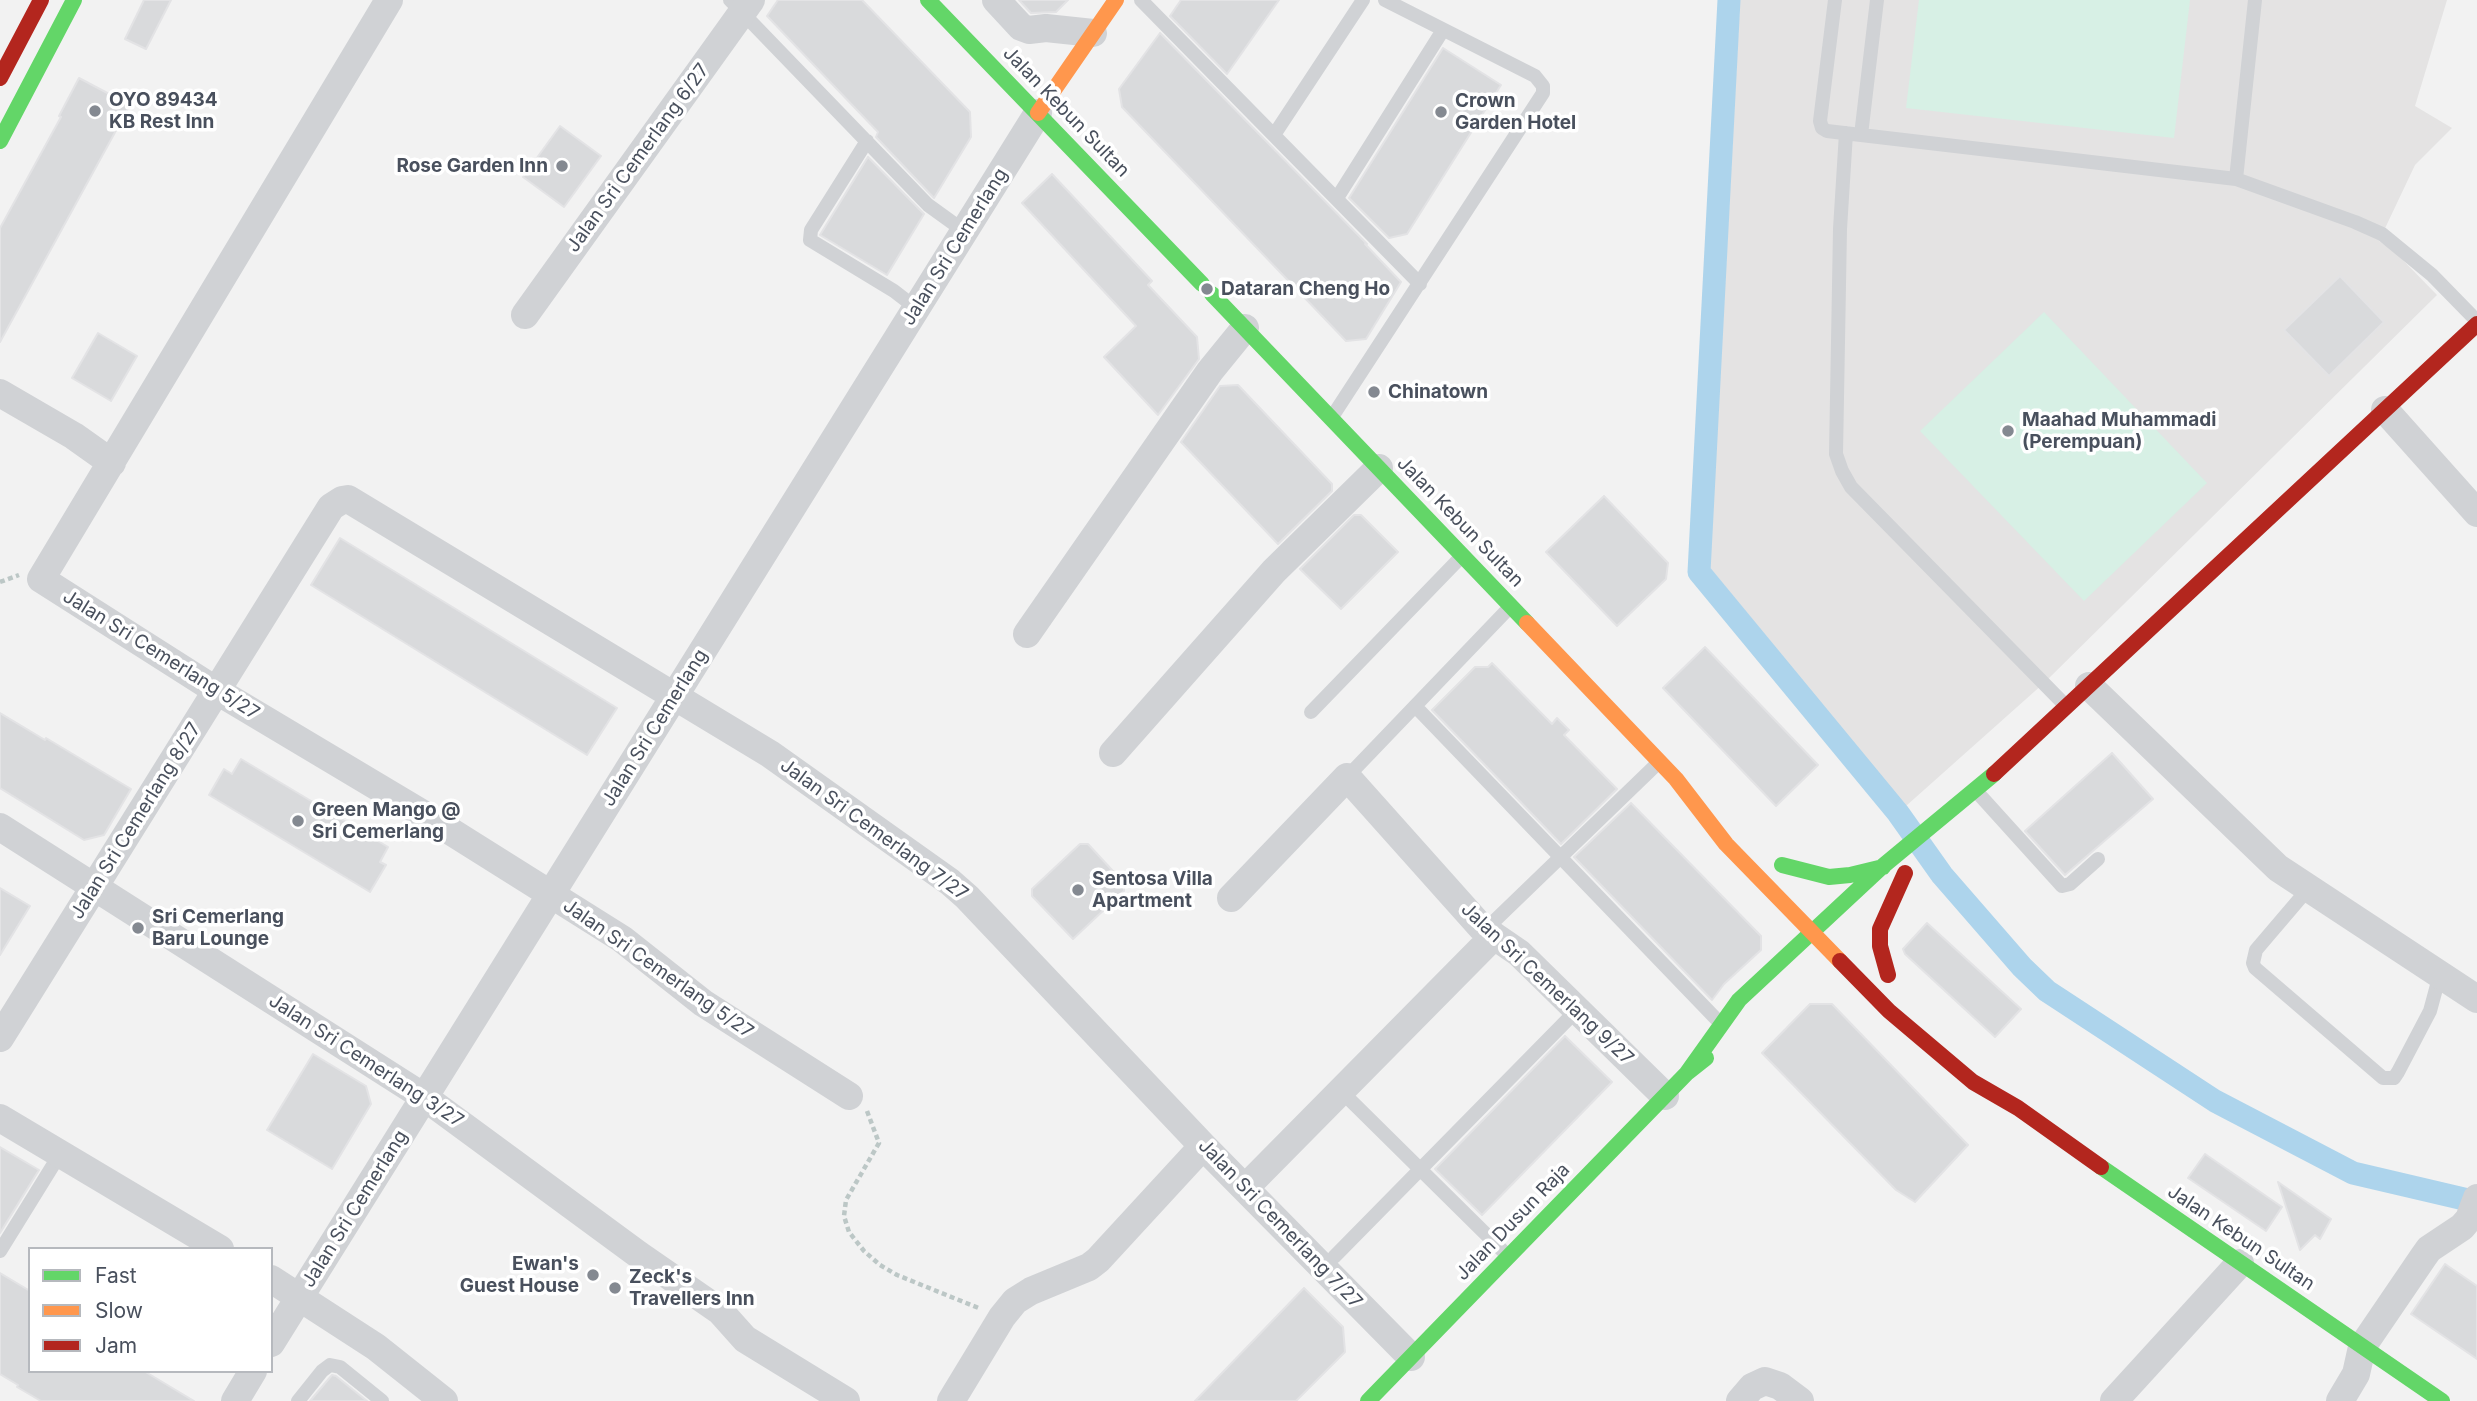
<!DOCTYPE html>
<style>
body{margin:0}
#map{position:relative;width:2477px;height:1401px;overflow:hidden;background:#f2f2f2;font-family:Inter,sans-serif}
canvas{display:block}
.legend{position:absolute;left:28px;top:1247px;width:245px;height:126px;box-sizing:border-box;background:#fff;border:2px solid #b6b9be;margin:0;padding:9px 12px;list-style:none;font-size:21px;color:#49505d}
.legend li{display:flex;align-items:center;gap:14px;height:35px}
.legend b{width:35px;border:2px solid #b6b9be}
</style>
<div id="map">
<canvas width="2477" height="1401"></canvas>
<ul class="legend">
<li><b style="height:9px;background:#63d668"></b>Fast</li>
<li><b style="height:9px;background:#ff974d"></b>Slow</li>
<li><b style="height:9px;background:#b3261e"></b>Jam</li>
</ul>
</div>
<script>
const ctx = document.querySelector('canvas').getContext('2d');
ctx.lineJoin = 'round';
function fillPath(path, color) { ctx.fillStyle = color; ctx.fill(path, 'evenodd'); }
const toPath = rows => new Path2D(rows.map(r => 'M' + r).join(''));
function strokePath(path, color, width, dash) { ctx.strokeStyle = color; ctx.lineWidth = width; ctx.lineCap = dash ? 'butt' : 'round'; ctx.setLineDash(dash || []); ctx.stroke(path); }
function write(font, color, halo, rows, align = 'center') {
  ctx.font = font + ' Inter,sans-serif'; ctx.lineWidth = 7; ctx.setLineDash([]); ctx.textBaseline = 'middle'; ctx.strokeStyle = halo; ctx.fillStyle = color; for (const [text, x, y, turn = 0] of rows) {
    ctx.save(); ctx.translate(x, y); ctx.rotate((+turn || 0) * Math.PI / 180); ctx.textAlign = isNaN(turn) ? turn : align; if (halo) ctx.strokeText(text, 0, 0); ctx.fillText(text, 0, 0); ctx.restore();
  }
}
const education = toPath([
 [1740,0,2447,0,2415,106,2452,128,2415,165,2379,241,2395,252,2437,295,2044,683,1906,806,1710,568]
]);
const green = toPath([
 [1919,0,2190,0,2174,138,1906,108],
 [2044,312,2207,483,2084,601,1920,431]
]);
const canal = toPath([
 [1729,0,1699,572,1898,813,1942,875,2022,967,2047,991,2215,1101,2353,1173,2477,1202]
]);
const building = toPath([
 [144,0,171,0,146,49,125,39,144,0],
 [778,0,862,0,970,112,971,137,934,198,876,137,878,132,767,16,778,0],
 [1019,0,1068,0,1056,12,1031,13,1019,0],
 [1181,0,1279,0,1227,74,1170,16,1181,0],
 [1160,33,1367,244,1365,244,1401,282,1366,339,1346,341,1122,107,1119,89,1160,33],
 [1443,48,1501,85,1407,234,1389,238,1349,198,1443,48],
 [79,78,130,105,0,342,0,228,61,117,59,116,79,78],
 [560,126,601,156,564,207,523,177,560,126],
 [868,157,924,214,887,275,820,235,868,157],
 [1052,174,1152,281,1148,285,1197,337,1199,359,1158,415,1104,357,1136,326,1022,203,1052,174],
 [2340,276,2384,322,2329,376,2284,330,2340,276],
 [98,333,137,356,111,401,72,378,98,333],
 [1238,385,1332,484,1332,491,1278,544,1181,442,1220,386,1238,385],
 [1604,496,1668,563,1666,579,1617,626,1546,552,1604,496],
 [1354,515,1361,515,1398,552,1341,609,1300,569,1354,515],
 [340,538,617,708,587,755,311,585,340,538],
 [1705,647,1818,765,1776,806,1663,688,1705,647],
 [1492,663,1552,724,1557,718,1569,730,1564,735,1617,789,1561,844,1432,710,1475,667,1488,667,1492,663],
 [0,713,45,740,46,738,131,789,104,835,84,840,0,788,0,713],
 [2112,753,2153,799,2065,875,2025,831,2112,753],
 [241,759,388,847,380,862,386,865,370,892,209,795,224,769,232,774,241,759],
 [1631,803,1761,936,1761,950,1724,984,1712,1000,1574,857,1631,803],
 [1080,844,1088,844,1124,883,1124,891,1073,939,1032,896,1032,889,1080,844],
 [0,888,30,906,0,955,0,888],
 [1927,923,2021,1009,1995,1037,1905,954,1903,949,1927,923],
 [1810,1004,1832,1004,1968,1145,1915,1202,1896,1190,1762,1053,1810,1004],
 [1565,1036,1612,1082,1482,1215,1435,1169,1565,1036],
 [313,1054,366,1086,371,1104,332,1169,267,1130,313,1054],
 [0,1147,39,1170,0,1233,0,1147],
 [2205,1154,2282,1207,2266,1231,2188,1178,2205,1154],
 [2278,1182,2331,1219,2320,1239,2315,1235,2300,1250,2278,1182],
 [2445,1264,2477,1286,2477,1359,2411,1314,2445,1264],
 [0,1273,30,1291,30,1371,144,1371,194,1401,41,1401,17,1387,18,1385,0,1374,0,1273],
 [1304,1288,1343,1327,1345,1352,1296,1401,1195,1401,1304,1288],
 [332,1375,336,1376,367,1401,310,1401,332,1375]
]);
const path = toPath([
 [0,582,19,575],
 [867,1111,879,1143,846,1200,844,1216,849,1232,864,1251,880,1265,897,1275,981,1309]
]);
const lane = toPath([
 [730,0,928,205,964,231],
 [1141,0,1420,284],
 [1835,0,1820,121,1822,128,1827,131,2236,179],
 [2255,0,2236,179,2355,222,2382,234,2432,275,2477,321],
 [1846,133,1840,229,1836,454,1842,471,1851,487,2065,705],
 [1274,135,1363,0],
 [1861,135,1877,0],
 [867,141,811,230,810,240,894,291,916,308],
 [1337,198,1443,30],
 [1332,417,1543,93,1543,86,1535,76,1385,0],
 [1415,706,1721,1024],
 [1311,712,1462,556],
 [1347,777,1510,607],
 [1977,792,2062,886,2070,884,2098,859],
 [2308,889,2256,950,2253,963,2255,968,2383,1078,2394,1078,2398,1072,2430,1011,2440,974],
 [1485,930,1658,763],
 [1341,1091,1507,1255],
 [0,1251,60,1154],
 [1334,1257,1577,1010],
 [298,1401,322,1371,330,1365,340,1367,382,1401]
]);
const street = toPath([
 [389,0,41,579,217,691,423,814,622,939,703,1003,849,1096],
 [996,0,1021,27,1029,30,1046,28,1093,33],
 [525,315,751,0],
 [0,393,74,436,112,463],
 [2385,410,2477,513],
 [1027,634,1210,371,1245,328],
 [2089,686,2278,868,2477,999],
 [1113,753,1274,571,1379,468],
 [0,827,424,1097,639,1255,720,1311,745,1339,846,1401],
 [1231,898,1347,777,1481,927,1519,953,1665,1096],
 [0,1038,331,507,342,500,348,499,770,754,950,882,967,897,1203,1146,1411,1357],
 [0,1118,220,1249],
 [1245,1188,1494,936],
 [271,1279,376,1347,444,1401],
 [271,1343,1038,113],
 [235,1401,253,1371],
 [951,1401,1002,1317,1015,1301,1031,1291,1089,1267,1098,1260,1203,1146],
 [1740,1401,1752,1387,1765,1381,1780,1386,1800,1401],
 [2114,1401,2240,1263],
 [2340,1401,2356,1374,2362,1347,2424,1256,2429,1249,2462,1227,2469,1219,2477,1198]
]);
const fast = toPath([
 [928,0,1202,284],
 [0,141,74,0],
 [1212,294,1527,623],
 [1782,865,1829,877,1850,875,1883,867],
 [1687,1073,1739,1000,1883,866,1994,774],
 [2101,1167,2442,1401],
 [1368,1401,1687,1073,1706,1058]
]);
const slow = toPath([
 [1038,113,1116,0],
 [1527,623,1676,779,1726,844,1840,961]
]);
const jam = toPath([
 [0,78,41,0],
 [1994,774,2477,324],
 [1840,961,1889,1011,1973,1082,2018,1108,2101,1167],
 [1888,975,1880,946,1880,929,1905,873]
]);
const markers = [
 [95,111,7,"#848991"],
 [1441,112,7,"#848991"],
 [562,166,7,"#848991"],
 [1207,289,7,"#848991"],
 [1374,392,7,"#848991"],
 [2008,431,7,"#848991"],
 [298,821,7,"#848991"],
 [1078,890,7,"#848991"],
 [138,928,7,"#848991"],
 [593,1275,7,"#848991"],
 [615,1288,7,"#848991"]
];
const poiNames = [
 ["OYO 89434",109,100],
 ["KB Rest Inn",109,122],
 ["Crown",1455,101],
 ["Garden Hotel",1455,123],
 ["Rose Garden Inn",548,166,"right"],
 ["Dataran Cheng Ho",1221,289],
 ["Chinatown",1388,392],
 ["Maahad Muhammadi",2022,420],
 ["(Perempuan)",2022,442],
 ["Green Mango @",312,810],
 ["Sri Cemerlang",312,832],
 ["Sentosa Villa",1092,879],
 ["Apartment",1092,901],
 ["Sri Cemerlang",152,917],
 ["Baru Lounge",152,939],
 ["Ewan's",579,1264,"right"],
 ["Guest House",579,1286,"right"],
 ["Zeck's",629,1277],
 ["Travellers Inn",629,1299]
];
const streetNames = [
 ["Jalan Kebun Sultan",1066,112,46],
 ["Jalan Sri Cemerlang 6/27",638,158,-54],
 ["Jalan Sri Cemerlang",955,247,-58],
 ["Jalan Kebun Sultan",1460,522,46],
 ["Jalan Sri Cemerlang 5/27",161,655,32],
 ["Jalan Sri Cemerlang",655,728,-58],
 ["Jalan Sri Cemerlang 8/27",136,821,-58],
 ["Jalan Sri Cemerlang 7/27",874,830,36],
 ["Jalan Sri Cemerlang 5/27",658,969,35],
 ["Jalan Sri Cemerlang 9/27",1547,984,43],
 ["Jalan Sri Cemerlang 3/27",366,1061,33],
 ["Jalan Sri Cemerlang",355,1209,-58],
 ["Jalan Dusun Raja",1513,1222,-46],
 ["Jalan Sri Cemerlang 7/27",1280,1224,46],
 ["Jalan Kebun Sultan",2241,1238,34]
];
fillPath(education, '#e4e3e3');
fillPath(green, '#d7f0e5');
strokePath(canal, '#add4ec', 23);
fillPath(building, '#d9dadc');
strokePath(building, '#e3e3e5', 2);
strokePath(path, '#bcc7c6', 4.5, [5, 3.5]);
strokePath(lane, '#d0d2d5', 14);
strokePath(street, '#d0d2d5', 28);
strokePath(fast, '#63d668', 16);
strokePath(slow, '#ff974d', 16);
strokePath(jam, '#b3261e', 16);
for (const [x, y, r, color] of markers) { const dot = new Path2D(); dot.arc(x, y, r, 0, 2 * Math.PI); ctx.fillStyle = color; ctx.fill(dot); strokePath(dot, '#fff', 2.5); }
write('bold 19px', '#49505d', '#fff', poiNames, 'left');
write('19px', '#49505d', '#fff', streetNames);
</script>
